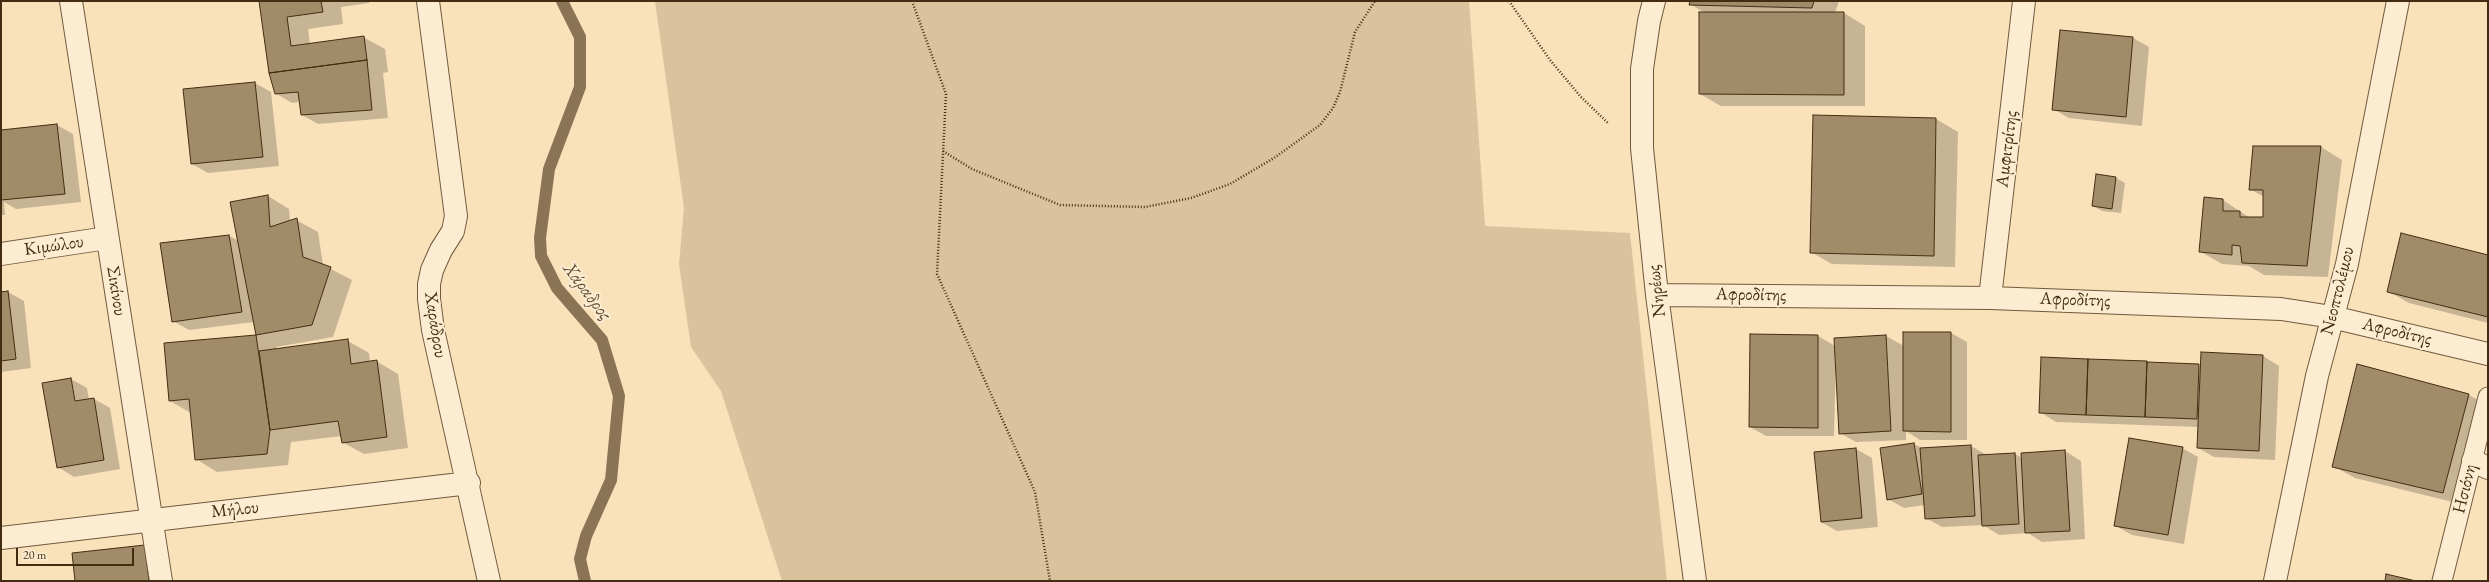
<!DOCTYPE html>
<meta charset="utf-8">
<style>
body{margin:0}
#map{position:relative;width:2489px;height:582px;overflow:hidden;background:#f9e1ba;font-family:"EB Garamond",serif}
canvas{display:block}
.frame{position:absolute;inset:0;border:2px solid #432d12;pointer-events:none}
.scale{position:absolute;left:16px;top:548px;width:118px;height:18px;box-sizing:border-box;border:2px solid #432d12;border-top:0;padding-left:5px;font-size:12px;line-height:14px;white-space:nowrap;color:#432d12;-webkit-text-stroke:3px #fbecd2;paint-order:stroke}
</style>
<div id="map">
<canvas width="2489" height="582"></canvas>
<div class="frame"></div>
<div class="scale">20 m</div>
</div>
<script>
const ctx = document.querySelector('canvas').getContext('2d');
ctx.lineJoin = 'round';
function fillPath(path, color) { ctx.fillStyle = color; ctx.fill(path, 'evenodd'); }
const toPath = rows => new Path2D(rows.map(r => 'M' + r).join(''));
function strokePath(path, color, width, dash) { ctx.strokeStyle = color; ctx.lineWidth = width; ctx.lineCap = dash ? 'butt' : 'round'; ctx.setLineDash(dash || []); ctx.stroke(path); }
function write(font, color, halo, rows, align = 'center') {
  ctx.font = font + ' "EB Garamond",serif'; ctx.lineWidth = 4; ctx.setLineDash([]); ctx.textBaseline = 'middle'; ctx.strokeStyle = halo; ctx.fillStyle = color; for (const [text, x, y, turn = 0] of rows) {
    ctx.save(); ctx.translate(x, y); ctx.rotate((+turn || 0) * Math.PI / 180); ctx.textAlign = isNaN(turn) ? turn : align; if (halo) ctx.strokeText(text, 0, 0); ctx.fillText(text, 0, 0); ctx.restore();
  }
}
const green = toPath([
 [655,1,1469,1,1485,226,1630,233,1667,581,782,581,721,391,691,347,679,264,684,208]
]);
const shadow = toPath([
 [260,1,369,1,369,3,341,7,343,24,308,29,310,44,363,37,385,49,388,72,383,73,388,118,318,124,302,115,300,102,292,103,275,93],
 [1691,1,1839,1,1835,13,1844,13,1865,26,1865,106,1721,106,1700,94,1705,13,1690,4],
 [2133,38,2149,47,2142,126,2069,118,2053,109],
 [255,83,271,92,279,166,208,173,192,164,184,90],
 [1814,116,1936,119,1958,132,1955,267,1832,264,1811,252],
 [57,125,73,134,81,202,16,209,4,202,5,215,1,215,1,131],
 [2254,147,2321,147,2342,160,2328,277,2264,275,2249,266,2222,264,2201,252,2223,200,2250,218,2264,218,2264,197,2250,189],
 [2097,176,2116,178,2125,183,2121,213,2102,211,2093,206],
 [268,196,289,209,290,222,296,220,318,232,323,265,352,280,333,337,276,347,277,350,348,341,369,353,370,362,376,361,398,374,408,448,364,454,342,442,342,436,291,442,288,465,217,472,196,459,191,413,170,401,165,344,257,336,254,322,189,330,173,321,229,236,239,241],
 [2488,256,2488,323,2409,303,2388,291],
 [8,292,24,301,31,368,1,372,1,293],
 [1951,333,1967,342,1967,440,1920,440,1906,431,1906,440,1856,442,1840,433,1836,354,1834,436,1766,436,1750,427,1818,336,1835,346,1835,339,1886,336,1904,346],
 [2202,353,2263,356,2279,366,2275,460,2214,457,2198,448,2199,427,2056,422,2040,412,2042,358,2202,367],
 [71,379,87,388,89,400,94,399,110,408,120,469,74,477,58,467],
 [2469,395,2488,406,2465,505,2355,478,2333,466],
 [1914,444,1922,448,1971,446,1987,455,2015,454,2022,458,2065,451,2081,461,2085,539,2042,542,2028,533,1999,535,1983,525,1942,527,1926,518,1925,505,1904,508,1888,499],
 [2182,448,2198,457,2184,544,2132,535,2116,526],
 [1856,449,1872,458,1878,527,1837,531,1821,522],
 [145,546,164,581,76,581]
]);
const stream = toPath([
 [562,1,580,37,580,87,549,169,540,238,541,256,557,288,602,340,619,396,611,480,586,536,580,559,585,581]
]);
const building = toPath([
 [259,1,321,1,323,12,287,17,291,46,364,36,367,60,269,73,259,1],
 [1690,1,1814,1,1812,8,1689,5,1690,1],
 [1699,12,1844,12,1844,95,1699,94,1699,12],
 [2060,30,2133,37,2126,117,2052,110,2060,30],
 [367,60,372,110,301,115,298,92,275,94,269,73,367,60],
 [255,82,263,157,191,164,183,89,255,82],
 [1813,115,1936,118,1934,256,1810,253,1813,115],
 [57,124,65,194,1,200,1,130,57,124],
 [2253,146,2321,146,2307,266,2242,263,2240,246,2232,245,2232,255,2199,252,2204,197,2223,199,2223,211,2240,211,2240,217,2263,217,2263,190,2249,190,2253,146],
 [2096,174,2116,177,2112,209,2092,206,2096,174],
 [268,195,270,227,297,218,303,257,331,267,312,325,256,335,230,202,268,195],
 [2401,233,2488,255,2488,317,2387,292,2401,233],
 [229,235,242,312,172,322,160,243,229,235],
 [8,291,16,359,1,361,1,292,8,291],
 [1903,332,1951,332,1951,432,1903,431,1903,332],
 [1750,334,1818,335,1818,428,1749,427,1750,334],
 [256,335,270,430,267,454,195,460,189,399,169,401,164,343,256,335],
 [1886,335,1891,431,1839,434,1834,338,1886,335],
 [348,339,351,364,377,360,387,437,342,443,338,421,270,430,259,351,348,339],
 [2201,352,2263,355,2259,451,2197,448,2201,352],
 [2041,357,2088,359,2086,415,2039,413,2041,357],
 [2088,359,2147,361,2145,417,2086,415,2088,359],
 [2147,362,2199,364,2197,419,2145,417,2147,362],
 [2357,364,2469,394,2443,493,2332,467,2357,364],
 [71,378,75,401,94,398,104,460,57,468,42,383,71,378],
 [2129,438,2183,447,2168,535,2114,526,2129,438],
 [1914,443,1922,494,1887,500,1880,448,1914,443],
 [1971,445,1975,516,1925,519,1920,448,1971,445],
 [1856,448,1862,518,1821,522,1814,452,1856,448],
 [2065,450,2070,531,2025,533,2021,453,2065,450],
 [2015,453,2019,524,1982,526,1978,455,2015,453],
 [145,545,149,581,75,581,72,553,145,545],
 [2386,574,2416,581,2385,581,2386,574]
]);
const path = toPath([
 [912,1,946,94,937,274,1035,492,1050,581],
 [1509,1,1550,60,1581,97,1609,124],
 [943,151,972,169,1060,205,1145,207,1191,198,1230,184,1274,158,1320,125,1333,108,1340,92,1355,32,1375,1]
]);
const service = toPath([
 [2442,581,2488,397]
]);
const minor = toPath([
 [71,1,161,581],
 [428,1,456,216,453,231,441,250,432,270,429,284,429,299,433,330,489,581],
 [1654,1,1649,21,1642,69,1642,148,1657,295,1695,581],
 [1,254,107,238],
 [1657,295,1990,298,2281,309,2332,317,2488,354],
 [1990,298,2024,1],
 [2473,461,2488,468],
 [1,538,469,483],
 [2275,581,2317,376,2347,264,2398,1]
]);
const streetNames = [
 ["Αμφιτρίτης",2007,149,-83],
 ["Κιμώλου",54,246,-8],
 ["Σικίνου",116,291,81],
 ["Νηρέως",1657,291,-97],
 ["Νεοπτολέμου",2338,291,-76],
 ["Αφροδίτης",1751,295,1],
 ["Αφροδίτης",2075,300,2],
 ["Χαράδρου",435,325,81],
 ["Αφροδίτης",2397,332,13],
 ["Ησιόνη",2465,489,-76],
 ["Μήλου",235,510,-6]
];
const waterNames = [
 ["Χάραδρος",587,292,53]
];
fillPath(green, '#dac29d');
fillPath(shadow, '#0003');
strokePath(stream, '#8b7455', 12);
fillPath(building, '#a28b69');
strokePath(building, '#432d12', 1);
strokePath(service, '#705a3c', 21);
strokePath(minor, '#705a3c', 24);
strokePath(path, '#432d12', 2.5, [1, 2]);
strokePath(service, '#fbecd2', 19);
strokePath(minor, '#fbecd2', 22);
write('18px', '#432d12', '#fbecd2', streetNames);
write('italic 19px', '#614b2e', '#fbecd2', waterNames);
</script>
